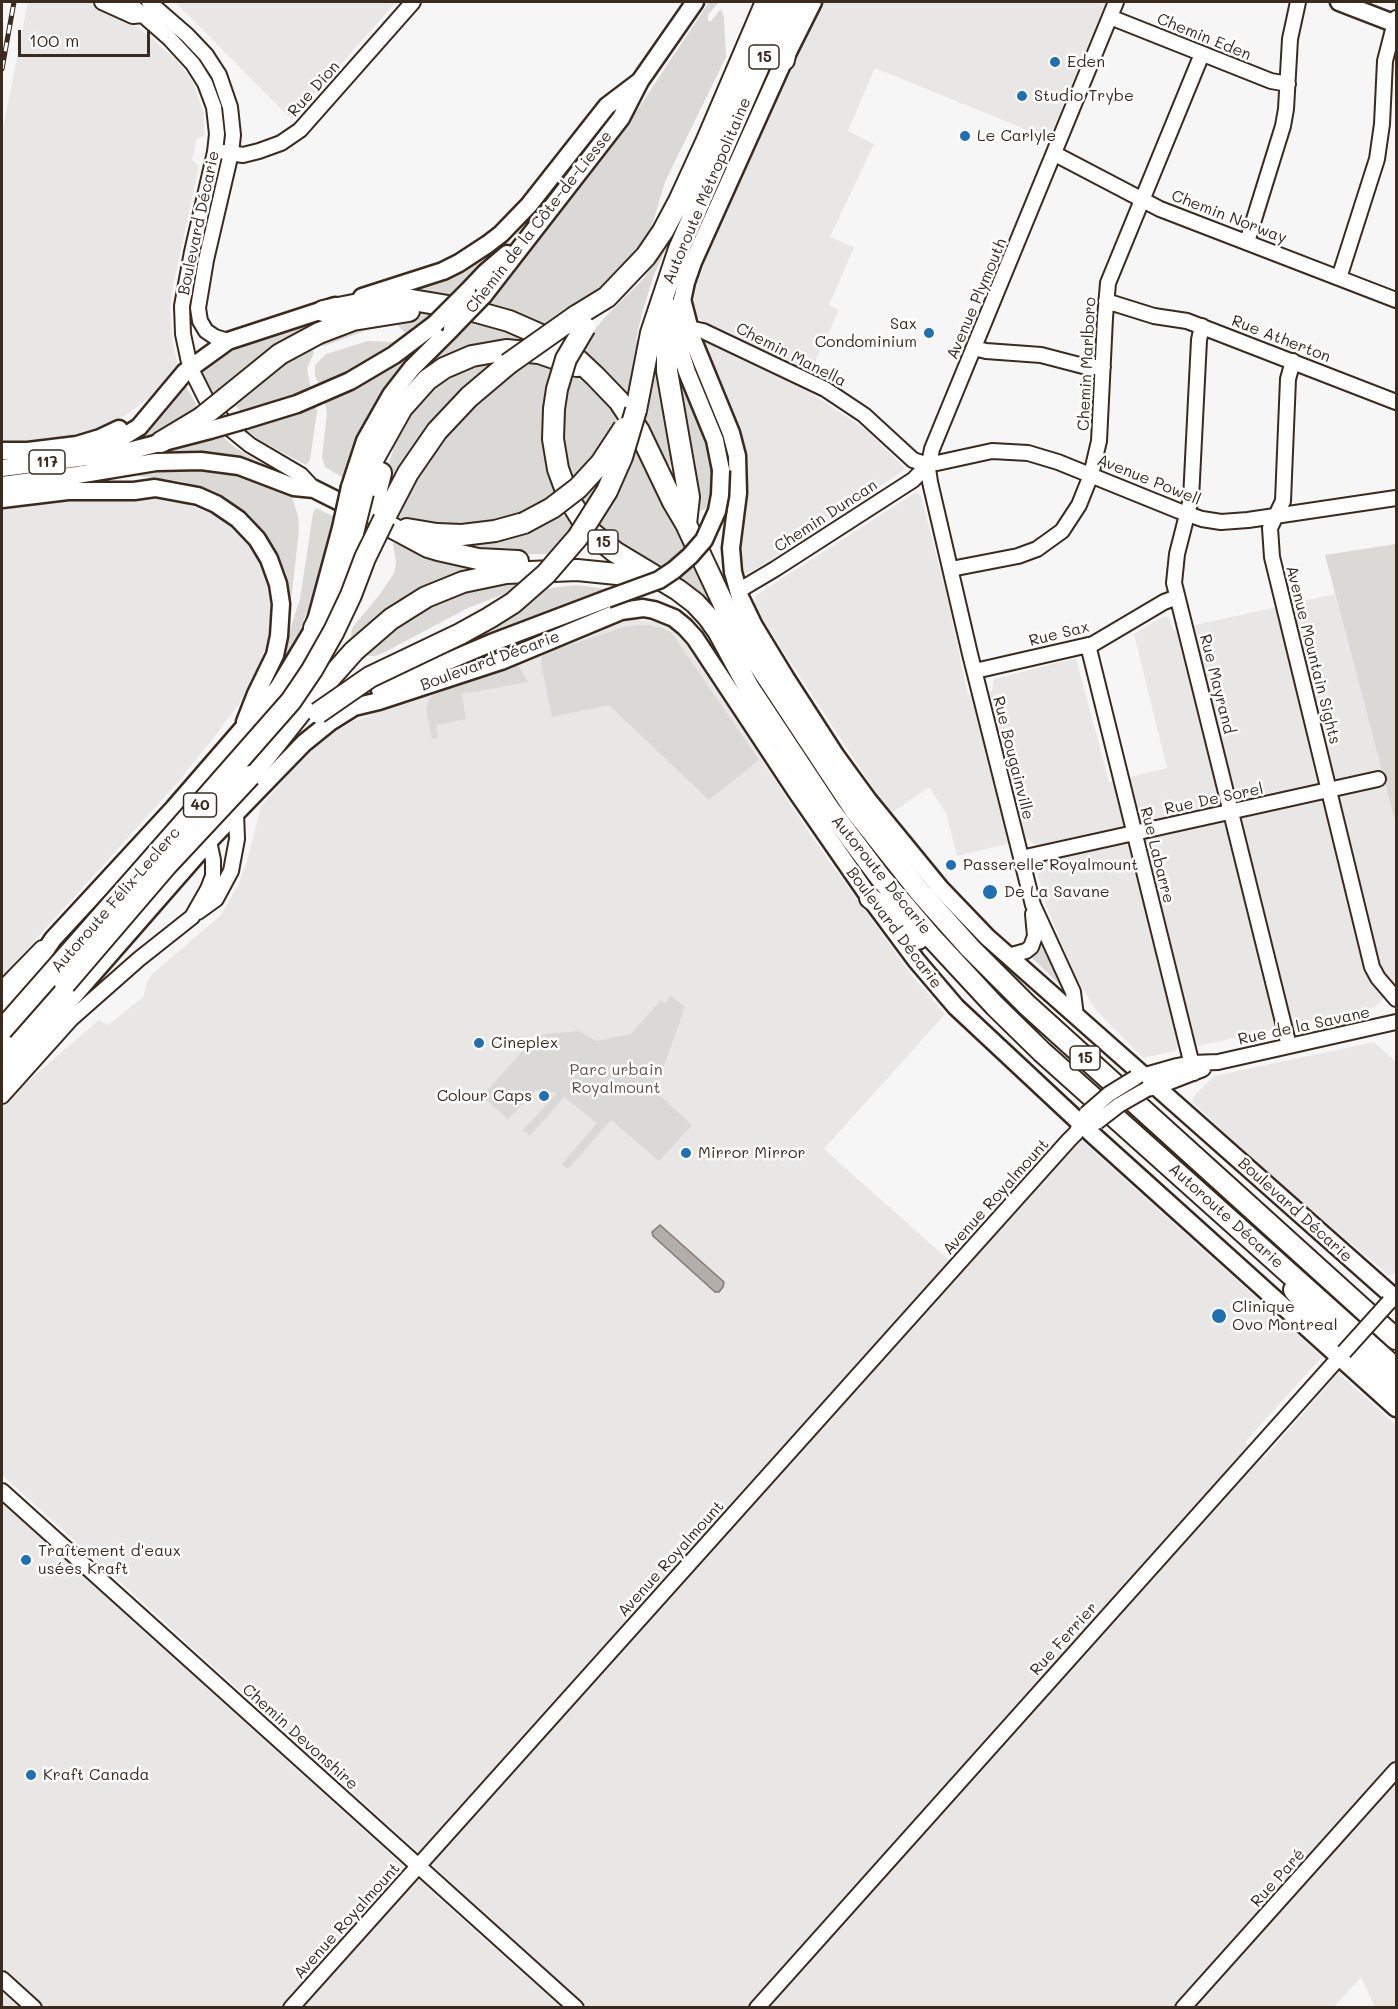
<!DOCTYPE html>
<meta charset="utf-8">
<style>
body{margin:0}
#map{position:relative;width:1398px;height:2009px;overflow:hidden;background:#f7f6f6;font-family:Mali,sans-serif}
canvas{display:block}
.frame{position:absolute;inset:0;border:3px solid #3b2a1e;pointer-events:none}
.scale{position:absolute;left:18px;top:30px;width:132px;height:27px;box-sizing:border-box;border:3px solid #3b2a1e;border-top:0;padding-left:8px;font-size:18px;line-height:21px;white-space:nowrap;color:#3b2a1e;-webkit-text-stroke:4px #fff;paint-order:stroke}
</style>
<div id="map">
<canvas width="1398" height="2009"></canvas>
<div class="frame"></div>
<div class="scale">100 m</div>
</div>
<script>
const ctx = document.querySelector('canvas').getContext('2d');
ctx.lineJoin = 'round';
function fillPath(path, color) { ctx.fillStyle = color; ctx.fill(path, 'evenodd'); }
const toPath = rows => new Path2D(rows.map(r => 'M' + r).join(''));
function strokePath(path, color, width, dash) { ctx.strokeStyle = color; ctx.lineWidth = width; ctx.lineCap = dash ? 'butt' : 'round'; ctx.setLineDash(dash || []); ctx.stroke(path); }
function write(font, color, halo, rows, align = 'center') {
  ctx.font = font + ' Mali,sans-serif'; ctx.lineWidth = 5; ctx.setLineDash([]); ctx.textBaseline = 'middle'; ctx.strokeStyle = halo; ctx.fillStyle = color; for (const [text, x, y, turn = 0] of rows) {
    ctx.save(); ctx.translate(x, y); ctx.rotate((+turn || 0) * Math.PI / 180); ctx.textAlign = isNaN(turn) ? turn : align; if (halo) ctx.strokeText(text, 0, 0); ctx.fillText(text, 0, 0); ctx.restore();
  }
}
const built = toPath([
 [28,2,88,2,104,11,131,22,152,38,176,60,192,80,204,113,204,136,197,138,192,160,199,166,173,286,170,308,173,346,178,365,156,393,123,417,100,430,48,443,2,444,2,133],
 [175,2,396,2,292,120],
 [825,2,1106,2,1049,139,875,68,848,131,874,144,830,237,854,247,829,305,839,310,803,388,865,429,906,469,771,560,746,574,742,571,740,549,746,500,748,466,738,433,704,348,702,320,694,316,693,304,697,283,710,249,807,34,819,10],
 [916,492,921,496,946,592,968,695,992,691,994,679,1076,658,1109,782,1167,768,1134,634,1162,617,1169,617,1173,630,1335,594,1396,825,1396,985,1375,1007,1198,1046,1195,1041,1177,1047,1176,1051,1143,1058,1097,1011,1076,978,1045,903,1037,870,1040,867,1035,845,1028,839,957,856,946,813,929,787,890,814,755,608,755,596],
 [114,497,156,499,187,504,220,517,241,534,256,555,266,576,270,595,271,612,267,642,257,671,242,700,215,736,179,781,2,977,2,507,75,498],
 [630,619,657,622,671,628,687,644,810,834,913,977,945,1014,824,1149,959,1269,1080,1139,1322,1357,1245,1442,1264,1458,1338,1373,1396,1425,1396,2007,1375,2007,1361,1977,1333,2008,587,2007,442,1874,2,1475,2,1107,11,1096,99,1020,108,1025,143,997,147,982,153,973,221,915,239,883,247,861,261,806,305,756,326,737,354,721,514,663,619,621],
 [1374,1042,1396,1062,1396,1272,1390,1276,1286,1189,1192,1102,1194,1096,1214,1076],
 [2,1503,471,1927,561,2007,2,2007]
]);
const green = toPath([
 [709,2,719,2,708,15,708,21,711,21,720,10,722,11,724,18,726,57,665,182,650,232,638,250,600,289,545,329,484,306,514,270,636,112],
 [557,179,452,298,406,292,438,275],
 [669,242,654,275,642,313,636,340,658,351,659,381,672,453,671,465,667,466,664,463,645,423,622,387,582,349,591,334,605,317,643,279],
 [382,307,216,398,200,372,199,370,222,349,305,320],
 [400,314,438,314,398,345,372,362,320,387,315,376,315,365,326,354,368,341,393,342,405,333,394,321,386,317,362,332,324,346,318,343,315,338,317,336,358,321],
 [472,319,533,330,521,337,526,341,420,376,418,374],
 [442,327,391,382,378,401,355,445,344,478,325,467,322,457,327,413,324,399],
 [307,345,312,349,314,353,307,368,311,391,242,413,229,398],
 [501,358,464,389,429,426,399,469,378,507,397,434,420,397,453,371],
 [534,358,555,362,559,494,517,518,475,528,421,523,394,518,415,477,454,423,493,386],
 [676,367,713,459,714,487,709,508,697,512],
 [570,371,600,396,614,413,639,450,714,610,594,528,568,481,560,416],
 [184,383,200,411,166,431,119,445],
 [315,402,317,412,310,460,306,465,265,443,239,426],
 [218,433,236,448,272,470,194,453,177,453,131,458],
 [178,467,239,472,292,497,298,516,299,531,290,609,286,609,259,529,245,513,224,497,206,488,180,481,138,476,137,471],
 [316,508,335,517,322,572,301,628,273,675,271,674,286,642,300,599,313,513],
 [566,509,577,525,555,554,502,554,460,548,439,539],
 [393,543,438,556,482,565,483,571,353,643,351,637,352,628,381,593,394,573,396,563],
 [1396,544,1396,825,1325,555],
 [533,575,517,589,468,608,385,652,376,656,369,656,362,653,389,627,445,595],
 [577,585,613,590,478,642,441,654,495,626,520,609,544,589],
 [635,595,644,599,643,602,436,676,460,662],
 [638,625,649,625,661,628,669,631,676,639,759,760,709,800,609,705,552,717,541,664,542,654,624,627],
 [515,664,520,668,528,682,462,694,466,719,436,725,438,738,432,739,426,709,429,700,433,695],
 [1042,937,1063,985,1061,986,1032,958,1031,954],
 [671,996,685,1007,655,1091,692,1125,659,1161,611,1120,568,1169,562,1164,597,1123,564,1097,530,1136,523,1130,557,1093,536,1090,508,1119,482,1096,537,1035,579,1031,596,1041,631,1034,661,1000,665,1003]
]);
const water = toPath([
 [660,1225,724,1282,723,1287,719,1292,715,1292,653,1236,652,1232,660,1225]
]);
const minor = toPath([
 [102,2,133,16,144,15],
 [128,2,169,38,193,64,205,83,214,107,217,134,215,152,192,252,182,306,183,334,190,367,206,399,228,427,250,445,301,475,314,489],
 [149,2,187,35,206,55,219,75,230,107,233,135,231,153,206,260,198,308,200,321,206,331,215,337,228,341],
 [1110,17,1271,81,1288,84],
 [224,152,243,155,259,151,281,143,300,130,413,2],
 [1055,154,1160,209,1396,300],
 [1247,242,1283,126,1286,109,1290,39,1298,2],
 [1339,278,1377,159,1382,124,1385,61,1396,18],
 [1106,301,1154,316,1187,321,1396,402],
 [1202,326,1199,340,1191,499,1177,554,1174,583,1289,1046],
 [689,328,703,331,825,389,864,415,913,460,922,463,937,463,992,451,1028,453,1058,462,1179,511,1202,519,1221,522,1248,520,1396,498],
 [974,348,986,351,1041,355,1087,367,1103,367],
 [1293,361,1288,379,1283,501,1270,528,1272,557,1372,967,1378,978,1396,999],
 [951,569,1018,556,1037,549,1062,531,1079,505,1091,475,1099,441,1105,318,1108,283,1202,54],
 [738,591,775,569,913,480,929,464],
 [1088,645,1194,1073],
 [975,671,1093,644,1164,602,1177,597],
 [1021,858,1378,779],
 [198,912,216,899,231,871,237,839,236,813],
 [1008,956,1026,951,1031,947,1035,936,1033,914],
 [2,989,42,948],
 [1076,1016,1073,992,1033,905,970,654,930,482,928,468,932,449,1116,2],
 [1135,1078,1177,1066,1192,1063,1218,1062,1396,1022],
 [1148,1089,1167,1083,1203,1069],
 [2,1096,71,1019,139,959,192,917,208,889,213,876,213,860,209,841],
 [2,1491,576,2008],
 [2,1979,34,2008],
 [291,2008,1069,1140,1076,1133,1085,1116],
 [757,2008,1344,1352],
 [1183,2008,1396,1770]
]);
const major = toPath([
 [1339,2,1396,24],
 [467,292,486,272,507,254],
 [483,296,621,118,640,81,695,2],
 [362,297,443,271,459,263,488,244,501,234,529,205,607,106,640,81],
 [682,299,692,338,731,433,737,456,738,493,731,548,733,572,740,597,754,626,785,677,836,756,868,800,940,888,987,937,1396,1299],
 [245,420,297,404,350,381,394,355,435,324],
 [2,451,28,451,77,445,100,438,119,429],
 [92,456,139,427,185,372,228,341,335,306],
 [2,468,125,452,210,430],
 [721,470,715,440,687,372,680,350,678,320,686,282,693,262,784,60,813,2],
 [2,485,77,475,156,462,201,461,239,466,294,487,314,489,358,511],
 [350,487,365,441,391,395,412,368,452,328],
 [2,499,68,491,134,491,155,488,198,496,216,504,238,519,257,539,269,559,278,584,281,604,279,636,275,655,256,694,245,722],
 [380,690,491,643,607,599],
 [2,1007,29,975,53,939,174,808,278,688,314,628,341,528],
 [2,1078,209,841,304,743,330,722,354,707,379,701,501,661,621,611,643,608,654,610,674,618,685,627,695,638,796,791,870,898,916,960,956,1007,1093,1135,1396,1408]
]);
const highway = toPath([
 [784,60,790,30,802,2],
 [667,307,667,371,689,497,686,524],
 [323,311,374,301,406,299,466,309,509,321,550,339,564,347,595,376,619,401,639,431,673,502,686,524,724,605,754,657,855,810,920,892,970,948,1027,1005,1396,1339],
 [576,316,607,297,646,256,663,231,679,201,707,140,766,2],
 [227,397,280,354,319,333,353,320,409,311],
 [554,409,553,439,558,469,569,499,582,520,592,533,615,552,678,590,695,603,708,617,718,631,749,688,829,809,880,877,931,937,995,1006,1042,1052,1396,1369],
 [636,410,651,333,679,249,787,2],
 [161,442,201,418],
 [363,493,374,458,402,408,427,380,444,368,472,356,506,350,539,353,577,366],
 [371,513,381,473],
 [384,519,408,473,437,431,469,397,508,364],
 [387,525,428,547,438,550,478,559,518,561],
 [407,529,437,534,462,535,495,531,524,523],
 [314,628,342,574,353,533],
 [250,776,307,704,354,651,391,619,426,597,463,582,506,573,577,570,627,575],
 [870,898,894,916,918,939],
 [2,1055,65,984],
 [1294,1290,1323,1324,1396,1391]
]);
const rail = toPath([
 [2,69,14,2]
]);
const minorBridge = toPath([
 [1086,1114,1109,1094,1135,1078],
 [1097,1122,1119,1105,1147,1089],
 [1344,1352,1389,1302]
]);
const majorBridge = toPath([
 [435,324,467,292],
 [452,328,483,296],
 [210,430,245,420],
 [341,528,350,487],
 [607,599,659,580,674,570,690,556,704,540,717,511,720,495,721,470]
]);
const highwayBridge = toPath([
 [508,364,576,316],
 [554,409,557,389,566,359,585,327],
 [201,418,227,397],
 [524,523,552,508,578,488,601,463,624,428],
 [353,533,363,493],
 [318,713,370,677,460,634,489,618,513,603,546,574,578,537,607,491,622,457,636,410],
 [65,984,166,866,250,776],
 [2,1030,291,701,312,670,334,631,351,595,365,558,384,519]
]);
const markers = [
 [1055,62,6,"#1f6fb2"],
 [1022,96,6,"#1f6fb2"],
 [965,136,6,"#1f6fb2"],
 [929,333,6,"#1f6fb2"],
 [951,865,6,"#1f6fb2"],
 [990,892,8,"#1f6fb2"],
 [479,1043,6,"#1f6fb2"],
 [544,1096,6,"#1f6fb2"],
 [686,1153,6,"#1f6fb2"],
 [1219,1316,8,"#1f6fb2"],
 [26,1560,6,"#1f6fb2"],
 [31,1775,6,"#1f6fb2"]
];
const shields = [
 [764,57,30],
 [47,462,36],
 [603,542,30],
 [200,805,33],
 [1085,1058,30]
];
const shieldNames = [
 ["15",764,57],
 ["117",47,462],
 ["15",603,542],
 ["40",200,805],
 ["15",1085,1058]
];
const streetNames = [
 ["Chemin Eden",1204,37,22],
 ["Rue Dion",314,89,-48],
 ["Autoroute Métropolitaine",707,191,-67],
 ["Chemin Norway",1229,217,21],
 ["Chemin de la Côte-de-Liesse",539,222,-52],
 ["Boulevard Décarie",199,223,-78],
 ["Avenue Plymouth",977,299,-67],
 ["Rue Atherton",1281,339,21],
 ["Chemin Manella",791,355,27],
 ["Chemin Marlboro",1087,364,-87],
 ["Avenue Powell",1149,480,22],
 ["Chemin Duncan",826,516,-33],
 ["Rue Sax",1059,634,-14],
 ["Avenue Mountain Sights",1313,655,76],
 ["Boulevard Décarie",490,661,-20],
 ["Rue Mayrand",1217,684,76],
 ["Rue Bougainville",1013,758,76],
 ["Rue De Sorel",1214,799,-12],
 ["Rue Labarre",1157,855,76],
 ["Autoroute Décarie",881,875,51],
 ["Autoroute Félix-Leclerc",116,900,-49],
 ["Boulevard Décarie",894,928,53],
 ["Rue de la Savane",1304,1026,-12],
 ["Avenue Royalmount",996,1197,-48],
 ["Boulevard Décarie",1295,1210,42],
 ["Autoroute Décarie",1226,1216,42],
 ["Avenue Royalmount",671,1559,-48],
 ["Rue Ferrier",1064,1639,-48],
 ["Chemin Devonshire",300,1737,42],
 ["Rue Paré",1278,1878,-48],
 ["Avenue Royalmount",347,1921,-48]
];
const poiNames = [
 ["Eden",1067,62],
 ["Studio Trybe",1034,96],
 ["Le Carlyle",977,136],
 ["Sax",917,324,"right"],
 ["Condominium",917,342,"right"],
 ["Passerelle Royalmount",963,865],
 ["De La Savane",1004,892],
 ["Cineplex",491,1043],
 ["Colour Caps",532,1096,"right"],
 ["Mirror Mirror",698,1153],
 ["Clinique",1232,1307],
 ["Ovo Montreal",1232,1325],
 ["Traîtement d'eaux",38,1551],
 ["usées Kraft",38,1569],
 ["Kraft Canada",43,1775]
];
const parkNames = [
 ["Parc urbain",616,1070],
 ["Royalmount",616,1088]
];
fillPath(built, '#e9e7e6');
fillPath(green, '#dbd9d6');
fillPath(water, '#b4aeaa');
strokePath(water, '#847972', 1.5);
strokePath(minor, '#3b2a1e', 18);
strokePath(major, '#3b2a1e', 21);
strokePath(highway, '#3b2a1e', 24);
strokePath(minor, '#fff', 14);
strokePath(major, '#fff', 16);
strokePath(highway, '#fff', 20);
strokePath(rail, '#3b2a1e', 5);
strokePath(rail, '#fff', 3, [9]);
strokePath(minorBridge, '#3b2a1e', 18, []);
strokePath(majorBridge, '#3b2a1e', 21, []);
strokePath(highwayBridge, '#3b2a1e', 24, []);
strokePath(minorBridge, '#fff', 14);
strokePath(majorBridge, '#fff', 16);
strokePath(highwayBridge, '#fff', 20);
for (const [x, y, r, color] of markers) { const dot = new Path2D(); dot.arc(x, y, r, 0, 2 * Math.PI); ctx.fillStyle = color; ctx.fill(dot); strokePath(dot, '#fff', 2); }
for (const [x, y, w] of shields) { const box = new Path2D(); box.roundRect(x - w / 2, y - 12, w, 24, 4.5); ctx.fillStyle = '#fff'; ctx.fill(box); strokePath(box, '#3b2a1e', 1.5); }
write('bold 15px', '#3b2a1e', null, shieldNames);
write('16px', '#3b2a1e', '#fff', streetNames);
write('16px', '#3b2a1e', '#fff', poiNames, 'left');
write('16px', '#63564c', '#fff', parkNames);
</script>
